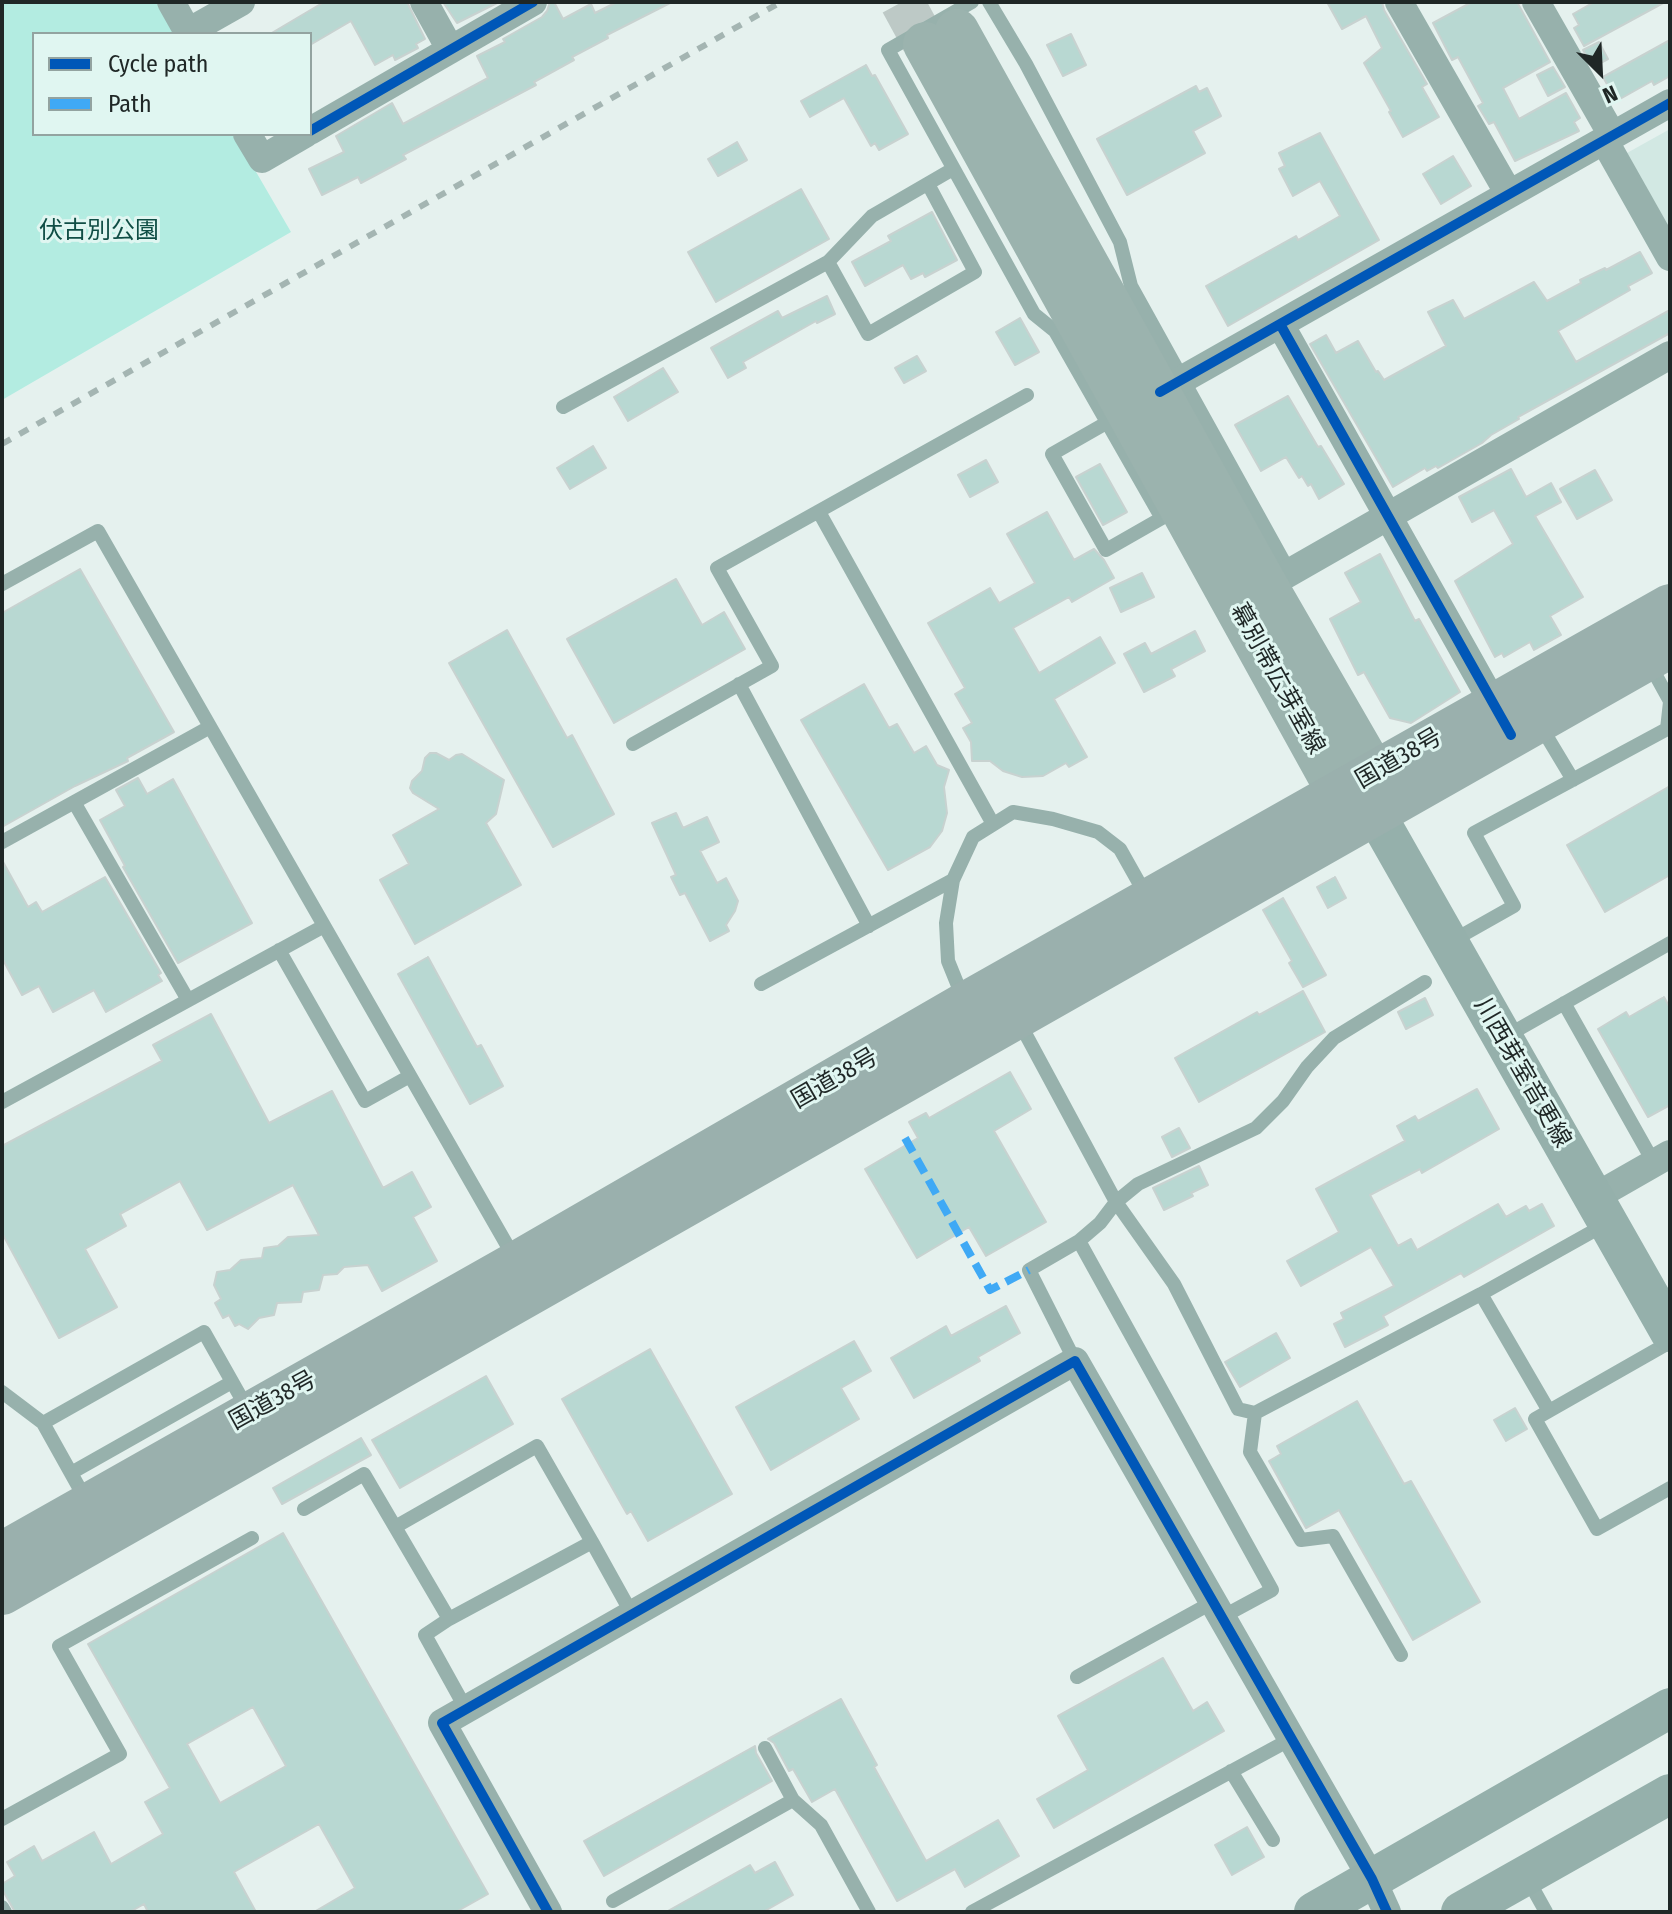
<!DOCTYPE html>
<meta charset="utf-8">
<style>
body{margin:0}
#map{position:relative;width:1672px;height:1914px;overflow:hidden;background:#e5f1ee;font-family:"Fira Sans Condensed",sans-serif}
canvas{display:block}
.frame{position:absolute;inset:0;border:4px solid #1f2726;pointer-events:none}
.legend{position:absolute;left:32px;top:32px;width:280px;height:104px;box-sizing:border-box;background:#e0f6f1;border:2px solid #93a3a0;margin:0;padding:10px 14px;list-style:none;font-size:24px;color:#1f2726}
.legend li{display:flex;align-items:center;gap:16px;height:40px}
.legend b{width:40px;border:2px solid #93a3a0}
.north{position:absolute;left:1560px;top:32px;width:80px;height:80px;-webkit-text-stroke:6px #e0f6f1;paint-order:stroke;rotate:156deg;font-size:22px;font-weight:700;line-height:32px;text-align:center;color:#1f2726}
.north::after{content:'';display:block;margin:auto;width:28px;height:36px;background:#1f2726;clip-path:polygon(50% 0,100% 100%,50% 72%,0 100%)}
</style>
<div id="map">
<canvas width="1672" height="1914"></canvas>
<div class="frame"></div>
<ul class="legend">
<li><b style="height:10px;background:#0057b8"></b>Cycle path</li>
<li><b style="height:10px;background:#3fa9f5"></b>Path</li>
</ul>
<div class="north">N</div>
</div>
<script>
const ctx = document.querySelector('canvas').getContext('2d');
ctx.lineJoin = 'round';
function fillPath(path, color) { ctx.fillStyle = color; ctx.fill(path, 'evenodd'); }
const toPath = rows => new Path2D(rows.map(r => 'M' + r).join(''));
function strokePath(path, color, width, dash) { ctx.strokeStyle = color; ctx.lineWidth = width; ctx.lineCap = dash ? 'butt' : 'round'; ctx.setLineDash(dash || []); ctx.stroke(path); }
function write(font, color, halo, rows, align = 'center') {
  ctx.font = font + ' "Fira Sans Condensed","Noto Sans JP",sans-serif'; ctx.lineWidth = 6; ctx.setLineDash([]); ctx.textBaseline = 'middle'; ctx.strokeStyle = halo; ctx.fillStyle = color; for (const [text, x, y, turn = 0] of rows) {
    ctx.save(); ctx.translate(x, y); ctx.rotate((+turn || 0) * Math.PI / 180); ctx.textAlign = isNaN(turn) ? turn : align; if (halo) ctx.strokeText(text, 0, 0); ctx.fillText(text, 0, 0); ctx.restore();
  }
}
const built = toPath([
 [1670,129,1670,229,1627,153]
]);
const green = toPath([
 [2,2,156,2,175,34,34,34,34,134,234,134,291,232,2,400]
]);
const building = toPath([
 [324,2,407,2,425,39,416,44,418,48,395,60,393,55,375,65,351,21,310,45,310,34,270,34,324,2],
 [443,2,499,2,457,23,443,2],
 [550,2,554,2,563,19,591,4,595,13,617,2,672,2,607,35,608,38,572,57,574,60,534,82,536,85,403,155,406,159,361,183,358,177,322,195,309,169,344,152,336,136,392,103,403,124,488,78,477,56,505,42,503,39,542,17,547,11,550,2],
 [1327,2,1382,2,1384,10,1427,84,1422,87,1439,117,1403,137,1389,112,1391,111,1364,63,1382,48,1366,16,1342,29,1327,2],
 [1472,2,1517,2,1550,62,1503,88,1519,119,1566,93,1580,118,1574,122,1579,131,1515,161,1494,122,1489,124,1478,106,1483,103,1458,57,1452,60,1433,23,1472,2],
 [1594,2,1665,2,1584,46,1574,28,1579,25,1573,14,1594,2],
 [1071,34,1086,65,1063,76,1047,45,1071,34],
 [1670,40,1670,76,1654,85,1652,81,1620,99,1617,92,1613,95,1603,77,1670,40],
 [1599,42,1608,59,1593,67,1583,50,1599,42],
 [866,65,872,76,875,75,908,134,879,150,875,143,871,146,844,98,810,117,801,101,866,65],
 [1553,67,1565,87,1548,96,1537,75,1553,67],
 [1196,86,1199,92,1207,88,1221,116,1193,131,1205,153,1127,195,1097,139,1196,86],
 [1320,133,1379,240,1228,326,1206,286,1296,236,1298,240,1340,216,1320,181,1293,196,1279,169,1285,166,1279,153,1320,133],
 [737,142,747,160,718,176,708,159,737,142],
 [1453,156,1471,186,1441,204,1423,174,1453,156],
 [801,189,829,239,716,302,688,252,801,189],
 [932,212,957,260,925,277,923,273,911,279,903,265,865,286,852,262,891,241,888,236,932,212],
 [1640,252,1652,273,1628,286,1630,290,1558,331,1576,362,1670,310,1670,333,1518,417,1519,419,1491,435,1482,443,1438,468,1436,466,1427,471,1425,468,1393,487,1310,344,1326,335,1336,353,1358,341,1376,372,1378,371,1384,380,1446,346,1428,312,1453,300,1464,319,1534,282,1547,301,1581,283,1580,280,1605,268,1606,270,1640,252],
 [827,296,835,314,817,323,816,321,743,362,746,368,728,378,711,348,778,311,782,318,827,296],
 [1020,318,1039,352,1015,365,996,332,1020,318],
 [917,356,926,371,904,383,895,368,917,356],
 [663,368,678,392,628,421,614,397,663,368],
 [1288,396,1318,447,1321,446,1344,484,1319,499,1311,484,1308,486,1302,476,1299,478,1286,457,1261,471,1235,425,1288,396],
 [593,446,606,468,570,489,557,468,593,446],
 [986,460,998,482,970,497,958,475,986,460],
 [1100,464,1127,512,1103,525,1076,477,1100,464],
 [1511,469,1526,497,1551,483,1561,502,1535,516,1583,597,1550,616,1561,635,1534,650,1530,642,1504,657,1502,653,1495,657,1455,581,1513,544,1494,510,1472,522,1459,497,1511,469],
 [1595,470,1612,500,1577,519,1560,489,1595,470],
 [1047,512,1074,560,1094,549,1104,560,1114,578,1072,602,1069,597,1013,628,1039,673,1100,637,1115,663,1054,699,1087,757,1069,767,1066,763,1043,776,1022,777,1003,771,990,761,972,761,971,742,963,728,972,723,955,694,965,688,928,623,990,588,999,603,1035,583,1007,534,1047,512],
 [1380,554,1415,621,1419,619,1460,692,1411,723,1390,718,1364,672,1358,675,1330,619,1361,602,1345,573,1380,554],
 [80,569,174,732,127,758,128,761,75,786,2,827,2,613,80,569],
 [1142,573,1154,597,1121,612,1110,588,1142,573],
 [676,579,702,625,724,612,745,649,614,723,567,639,676,579],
 [507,630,567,738,572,735,614,814,553,847,449,663,507,630],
 [1195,631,1205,651,1171,669,1175,676,1144,692,1124,654,1145,643,1151,654,1195,631],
 [864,684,889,728,897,724,914,753,926,746,937,765,949,770,944,787,947,813,942,831,930,847,888,870,801,720,864,684],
 [430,753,436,753,449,760,456,755,462,754,504,780,496,814,486,823,521,885,415,944,380,880,409,864,393,835,439,809,413,793,410,788,412,781,422,771,425,758,430,753],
 [138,778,147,794,173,779,252,923,178,963,123,867,125,866,100,820,125,806,116,790,138,778],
 [1670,786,1670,875,1605,912,1567,845,1670,786],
 [676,813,683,828,707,817,719,842,700,851,717,883,726,878,738,901,735,911,726,925,729,931,710,941,685,893,680,895,671,877,676,875,652,823,676,813],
 [2,860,28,907,36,902,42,912,105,877,161,973,158,975,162,981,106,1012,94,990,53,1012,39,986,22,995,2,958,2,860],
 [1335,877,1346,898,1328,908,1317,887,1335,877],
 [1283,898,1326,975,1303,987,1289,963,1292,961,1263,910,1283,898],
 [428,957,477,1047,481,1045,503,1086,470,1104,398,974,428,957],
 [1303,991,1325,1032,1199,1102,1175,1058,1257,1012,1259,1015,1303,991],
 [1664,997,1670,1008,1670,1105,1648,1117,1598,1029,1626,1012,1629,1017,1664,997],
 [1425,998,1433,1015,1406,1029,1398,1012,1425,998],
 [211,1014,269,1123,332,1091,383,1188,412,1172,431,1207,413,1217,437,1261,382,1291,368,1265,344,1267,337,1274,323,1275,319,1290,303,1292,301,1302,277,1303,274,1315,259,1318,248,1329,239,1324,235,1326,229,1315,223,1318,215,1303,221,1299,214,1285,217,1272,230,1270,241,1260,262,1258,264,1248,278,1246,288,1237,319,1235,293,1185,207,1230,180,1181,120,1214,126,1226,85,1249,117,1307,59,1338,2,1233,2,1146,162,1061,153,1045,211,1014],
 [1010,1072,1031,1109,994,1131,1046,1222,986,1256,969,1227,917,1258,865,1169,918,1138,909,1122,926,1113,929,1118,1010,1072],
 [1477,1089,1499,1129,1422,1173,1420,1169,1370,1195,1398,1246,1411,1239,1417,1250,1498,1204,1506,1217,1526,1206,1529,1211,1542,1204,1554,1226,1464,1277,1461,1273,1383,1316,1388,1325,1345,1347,1334,1324,1344,1319,1341,1313,1394,1286,1371,1247,1301,1286,1287,1261,1339,1232,1316,1189,1405,1141,1397,1126,1415,1116,1418,1121,1477,1089],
 [1179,1128,1190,1148,1172,1157,1162,1137,1179,1128],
 [1199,1166,1208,1185,1191,1193,1193,1196,1164,1210,1153,1188,1199,1166],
 [1006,1306,1020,1333,978,1357,980,1361,914,1398,891,1358,946,1326,951,1336,1006,1306],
 [1276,1333,1290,1358,1240,1387,1225,1362,1276,1333],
 [854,1341,871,1371,841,1388,859,1419,771,1470,736,1407,854,1341],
 [650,1349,732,1494,648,1541,631,1511,627,1514,562,1399,650,1349],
 [486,1376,513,1424,400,1488,372,1440,486,1376],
 [1357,1401,1404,1484,1411,1481,1480,1602,1413,1640,1339,1510,1306,1528,1269,1461,1281,1454,1277,1446,1357,1401],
 [1515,1408,1527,1429,1506,1441,1494,1420,1515,1408],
 [361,1438,371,1455,282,1504,273,1488,361,1438],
 [283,1533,488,1894,456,1912,314,1912,355,1888,319,1824,234,1872,256,1912,148,1912,144,1904,130,1912,15,1912,2,1889,2,1884,15,1876,7,1862,34,1846,42,1861,94,1832,111,1864,163,1834,145,1802,170,1788,88,1644,283,1533],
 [253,1707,286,1766,220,1803,187,1744,253,1707],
 [1163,1658,1193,1711,1207,1702,1224,1731,1054,1828,1037,1799,1088,1770,1058,1716,1163,1658],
 [841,1699,877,1765,874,1767,926,1861,998,1820,1019,1856,965,1887,955,1869,897,1901,835,1789,812,1802,793,1769,789,1771,774,1743,768,1739,841,1699],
 [755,1746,756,1753,772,1781,604,1876,584,1841,755,1746],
 [1247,1827,1264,1857,1232,1875,1215,1845,1247,1827],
 [775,1862,793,1895,763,1912,666,1912,750,1865,755,1873,775,1862]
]);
const primaryTunnel = toPath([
 [902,2,925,44]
]);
const lane = toPath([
 [972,2,888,50,1034,314,1055,331,1160,515],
 [989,2,1026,64,1120,242,1131,286,1290,573],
 [828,262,868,334,975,272,928,184],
 [563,407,828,262,872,216,953,169],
 [1108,422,1052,454,1106,550,1162,518],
 [819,512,993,824],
 [2,584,98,531,515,1259],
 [1649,663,1670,701],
 [739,684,869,926],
 [1540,725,1573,780],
 [633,744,772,666,717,568,1027,395],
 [74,802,188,1000],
 [2,842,210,727],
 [1452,941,1514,906,1474,833,1667,729,1670,702],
 [279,950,365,1101,410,1076],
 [761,984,953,880],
 [963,998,948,961,946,923,953,880,973,837,1013,812,1053,819,1098,832,1120,849,1147,897],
 [1564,1003,1654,1163],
 [1018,1020,1116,1202,1174,1284,1238,1409,1255,1413,1481,1294,1606,1224],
 [1503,1038,1670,943],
 [2,1102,324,926],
 [1079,1241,1272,1590,1222,1617],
 [1481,1294,1549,1411,1670,1342],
 [1075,1361,1029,1270,1079,1241,1100,1223,1116,1202,1138,1184,1256,1128,1283,1101,1307,1067,1334,1038,1425,982],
 [2,1392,43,1423],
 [1549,1411,1535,1419,1597,1529,1670,1488],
 [1255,1413,1250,1452,1301,1540,1333,1536,1401,1655],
 [71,1473,232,1382],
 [86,1500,43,1423,204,1332,248,1410],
 [304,1509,364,1474,449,1619],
 [395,1527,537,1446,592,1542],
 [1077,1677,1213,1602],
 [466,1709,425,1635,449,1619,592,1542,632,1614],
 [765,1748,793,1800],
 [1231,1771,1273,1840],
 [2,1819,120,1754,59,1646,252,1538],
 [1526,1876,1546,1912],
 [613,1901,793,1800,821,1825,869,1912],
 [2,1907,5,1912],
 [972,1912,1291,1739]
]);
const street = toPath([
 [171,2,189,34],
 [424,2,450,49],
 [1399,2,1509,194],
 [1536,2,1612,135],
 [188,32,241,2],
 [310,131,533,2],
 [247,134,262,159,305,134],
 [1604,140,1670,257],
 [1280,324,1501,717],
 [1160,392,1670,103],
 [1266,586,1670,355],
 [1593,1198,1670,1154],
 [548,1912,442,1723,1075,1361,1372,1879,1387,1912]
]);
const secondary = toPath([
 [1375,813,1670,1332],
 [1314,1912,1670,1708],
 [1461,1912,1670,1794]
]);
const primary = toPath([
 [925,44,1339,793,1375,813,1374,773,1266,586,957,31]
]);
const highway = toPath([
 [2,1554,517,1263,965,1004,1670,606],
 [2,1593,1670,646]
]);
const rail = toPath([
 [2,444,781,2]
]);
const quiet = toPath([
 [905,1138,990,1290,1029,1270]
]);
const cycleway = toPath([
 [310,131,533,2],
 [1280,324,1511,735],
 [1160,392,1670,103],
 [548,1912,442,1723,1075,1361,1372,1879,1387,1912]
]);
const parkNames = [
 ["伏古別公園",99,231]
];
const streetNames = [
 ["幕別帯広芽室線",1277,679,61],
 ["国道38号",1399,759,-30],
 ["川西芽室音更線",1522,1073,60],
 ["国道38号",835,1079,-30],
 ["国道38号",273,1401,-29]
];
fillPath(built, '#d2e8e3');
fillPath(green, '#b3ece1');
fillPath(building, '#b8d8d2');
strokePath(building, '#c8d2d0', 2);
strokePath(primaryTunnel, '#bdc9c6', 44, [44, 22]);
strokePath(lane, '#97b1ac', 14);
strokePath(street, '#97b1ac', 28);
strokePath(secondary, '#95b0ab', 40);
strokePath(primary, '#9bb3ae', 44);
strokePath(highway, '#9ab0ad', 44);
strokePath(rail, '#a4b5b2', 6, [10, 10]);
strokePath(quiet, '#3fa9f5', 8, [16, 8]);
strokePath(cycleway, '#0057b8', 10);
write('24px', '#104e45', '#e0f6f1', parkNames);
write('24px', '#1f2726', '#e0f6f1', streetNames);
</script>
